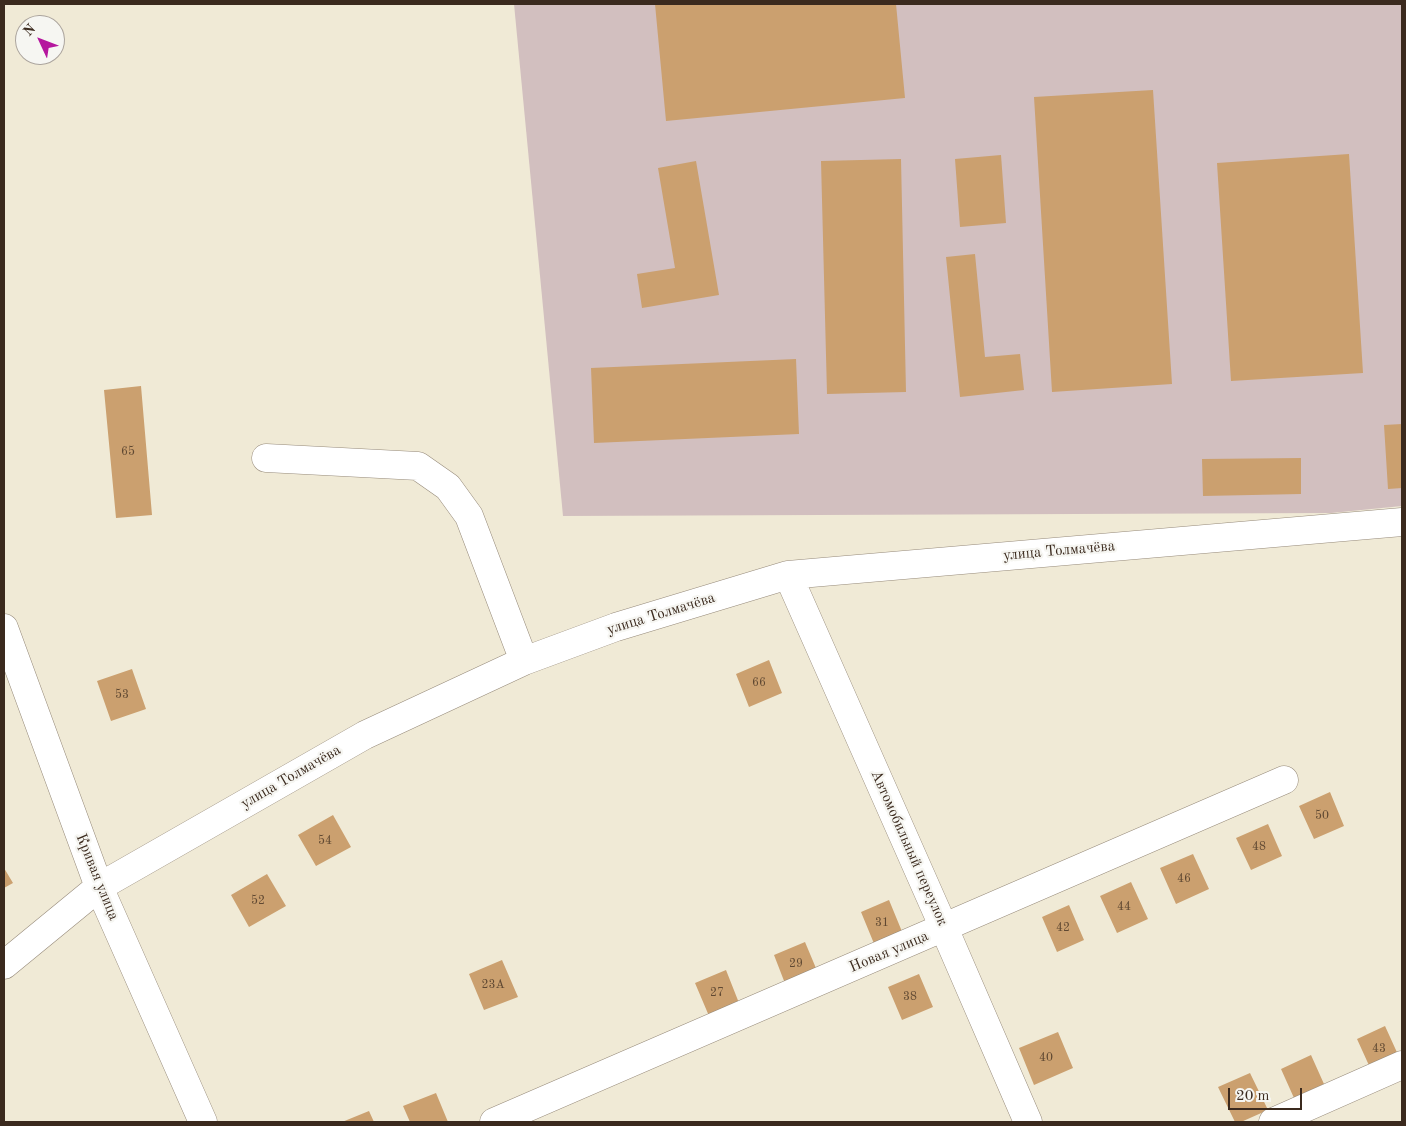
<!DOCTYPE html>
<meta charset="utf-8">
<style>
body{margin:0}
#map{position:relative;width:1406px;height:1126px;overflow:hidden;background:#f0ead6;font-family:"Old Standard TT",serif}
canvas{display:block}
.frame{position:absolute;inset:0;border:5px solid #3b2a1e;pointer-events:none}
.north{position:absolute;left:15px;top:15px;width:50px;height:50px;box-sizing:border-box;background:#f6f6f2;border:1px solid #aba49d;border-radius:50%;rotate:313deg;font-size:14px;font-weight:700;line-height:20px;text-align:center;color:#3b2a1e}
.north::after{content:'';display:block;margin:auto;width:18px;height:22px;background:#b5179e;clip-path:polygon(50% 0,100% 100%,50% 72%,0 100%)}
.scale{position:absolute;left:1228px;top:1088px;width:74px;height:22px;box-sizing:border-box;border:2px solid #3b2a1e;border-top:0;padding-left:6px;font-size:15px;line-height:18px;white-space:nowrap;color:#3b2a1e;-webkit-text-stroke:4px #f6f6f2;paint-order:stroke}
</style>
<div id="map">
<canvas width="1406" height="1126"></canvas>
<div class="frame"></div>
<div class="north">N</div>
<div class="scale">20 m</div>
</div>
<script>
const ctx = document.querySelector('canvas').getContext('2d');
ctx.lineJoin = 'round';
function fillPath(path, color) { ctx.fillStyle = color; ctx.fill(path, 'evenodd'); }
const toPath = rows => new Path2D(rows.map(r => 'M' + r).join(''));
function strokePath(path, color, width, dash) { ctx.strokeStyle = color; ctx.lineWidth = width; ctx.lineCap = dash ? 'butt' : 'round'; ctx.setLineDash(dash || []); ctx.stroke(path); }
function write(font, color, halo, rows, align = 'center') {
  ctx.font = font + ' "Old Standard TT",serif'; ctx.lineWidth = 4.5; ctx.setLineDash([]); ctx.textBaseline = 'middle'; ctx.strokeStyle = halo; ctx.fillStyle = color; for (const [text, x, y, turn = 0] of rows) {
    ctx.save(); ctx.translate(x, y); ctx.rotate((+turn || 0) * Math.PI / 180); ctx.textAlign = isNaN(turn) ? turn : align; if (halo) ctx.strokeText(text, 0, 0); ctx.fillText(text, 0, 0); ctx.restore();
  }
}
const industrial = toPath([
 [514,4,1402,4,1402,506,1331,513,563,516]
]);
const building = toPath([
 [655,4,896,4,905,98,666,121],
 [1153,90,1172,384,1052,392,1034,97],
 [1349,154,1363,373,1231,381,1217,163],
 [1001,155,1006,223,960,227,955,159],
 [901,159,906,392,827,394,821,161],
 [696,161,719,295,642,308,637,274,675,268,658,168],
 [975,254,985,357,1020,354,1024,390,960,397,946,257],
 [796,359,799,434,594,443,591,368],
 [141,386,152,515,116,518,104,390],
 [1402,424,1402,488,1388,489,1384,425],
 [1301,458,1301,494,1203,496,1202,459],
 [769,660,782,693,749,707,736,674],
 [132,669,146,709,111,721,97,681],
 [1330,792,1344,826,1314,839,1299,806],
 [333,815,351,847,316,866,298,835],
 [1268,824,1282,856,1251,870,1236,838],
 [1193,854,1209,889,1176,904,1160,868],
 [4,868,13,883,4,888],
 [267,874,286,906,249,927,231,895],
 [1131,882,1148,919,1117,933,1100,896],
 [889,900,903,934,875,946,861,912],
 [1069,905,1084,940,1057,952,1042,917],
 [805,942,818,973,786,986,774,955],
 [502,960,518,997,484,1010,469,974],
 [726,970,739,1003,709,1016,695,983],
 [919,974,933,1007,902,1020,888,987],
 [1385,1026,1400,1059,1372,1072,1357,1039],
 [1058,1032,1073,1068,1034,1085,1019,1048],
 [1311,1055,1324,1084,1294,1098,1281,1069],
 [1250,1073,1268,1110,1241,1122,1235,1122,1218,1087],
 [436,1093,448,1122,410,1122,403,1106],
 [369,1111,374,1122,342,1122]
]);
const minor = toPath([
 [266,458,418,466,448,487,469,516,524,661],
 [788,575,944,928,1028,1122],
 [4,628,99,887,203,1122],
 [4,965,99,887,365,735,524,661,616,627,788,575,1402,522],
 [494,1122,1284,780],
 [1273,1122,1402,1065]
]);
const numberNames = [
 ["65",128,452],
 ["66",759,683],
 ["53",122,695],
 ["50",1322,816],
 ["54",325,841],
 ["48",1259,847],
 ["46",1184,879],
 ["52",258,901],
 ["44",1124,907],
 ["31",882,923],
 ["42",1063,928],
 ["29",796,964],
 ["23А",493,985],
 ["27",717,993],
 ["38",910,997],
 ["43",1379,1049],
 ["40",1046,1058]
];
const streetNames = [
 ["улица Толмачёва",1059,551,-5],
 ["улица Толмачёва",661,614,-17],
 ["улица Толмачёва",291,777,-30],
 ["Автомобильный переулок",909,848,66],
 ["Кривая улица",97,877,68],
 ["Новая улица",889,952,-23]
];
fillPath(industrial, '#d2bfbf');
fillPath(building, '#cba06f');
strokePath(minor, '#968a7a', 29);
strokePath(minor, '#fff', 28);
write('12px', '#5f4832', null, numberNames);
write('15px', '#3b2a1e', '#f6f6f2', streetNames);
</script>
